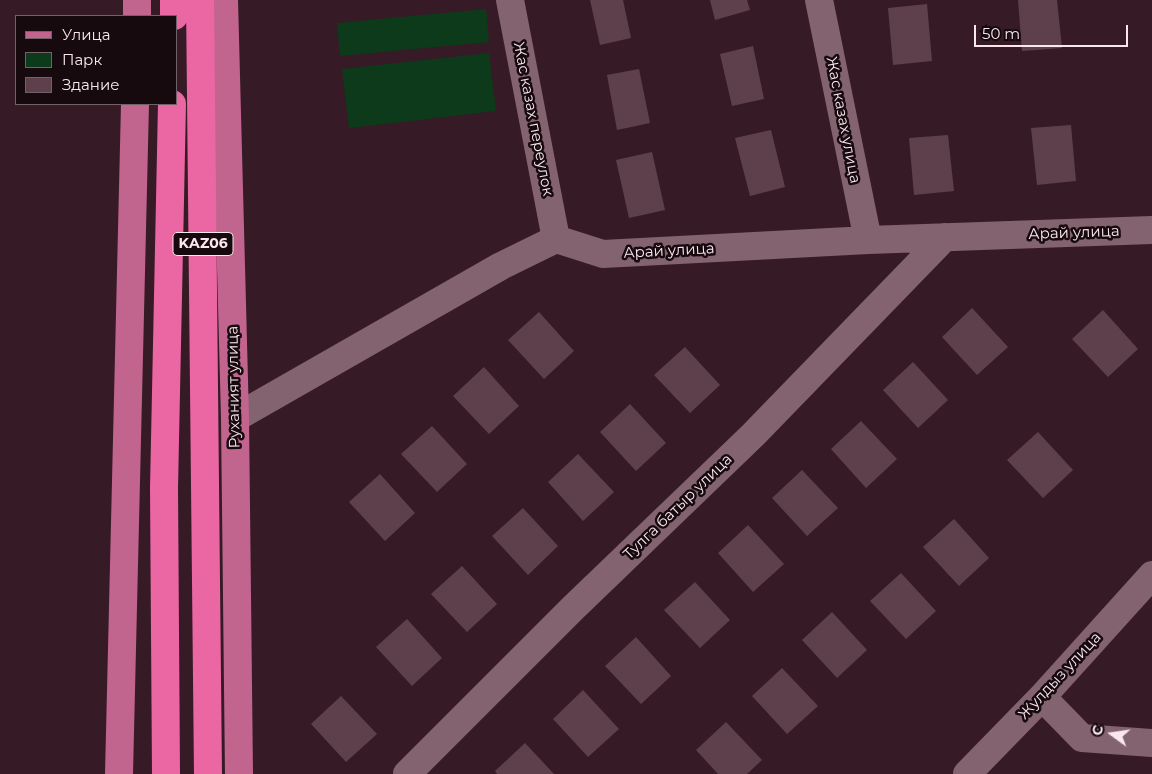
<!DOCTYPE html>
<meta charset="utf-8">
<style>
body{margin:0}
#map{position:relative;width:1152px;height:774px;overflow:hidden;background:#361b26;font-family:Montserrat,sans-serif}
canvas{display:block}
.legend{position:absolute;left:15px;top:15px;width:162px;height:90px;box-sizing:border-box;background:#160a0f;border:1px solid #716268;margin:0;padding:6px 9px;list-style:none;font-size:15px;color:#fae7ee}
.legend li{display:flex;align-items:center;gap:10px;height:25px}
.legend b{width:25px;border:1px solid #716268}
.north{position:absolute;left:1087px;top:709px;width:50px;height:50px;-webkit-text-stroke:4px #160a0f;paint-order:stroke;rotate:284deg;font-size:14px;font-weight:700;line-height:20px;text-align:center;color:#fae7ee}
.north::after{content:'';display:block;margin:auto;width:18px;height:22px;background:#fae7ee;clip-path:polygon(50% 0,100% 100%,50% 72%,0 100%)}
.scale{position:absolute;left:974px;top:25px;width:154px;height:22px;box-sizing:border-box;border:2px solid #fae7ee;border-top:0;padding-left:6px;font-size:15px;line-height:18px;white-space:nowrap;color:#fae7ee;-webkit-text-stroke:4px #160a0f;paint-order:stroke}
</style>
<div id="map">
<canvas width="1152" height="774"></canvas>
<ul class="legend">
<li><b style="height:6px;background:#c1658f"></b>Улица</li>
<li><b style="height:14px;background:#0d3a1b"></b>Парк</li>
<li><b style="height:14px;background:#5e404c"></b>Здание</li>
</ul>
<div class="north">С</div>
<div class="scale">50 m</div>
</div>
<script>
const ctx = document.querySelector('canvas').getContext('2d');
ctx.lineJoin = 'round';
function fillPath(path, color) { ctx.fillStyle = color; ctx.fill(path, 'evenodd'); }
const toPath = rows => new Path2D(rows.map(r => 'M' + r).join(''));
function strokePath(path, color, width, dash) { ctx.strokeStyle = color; ctx.lineWidth = width; ctx.lineCap = dash ? 'butt' : 'round'; ctx.setLineDash(dash || []); ctx.stroke(path); }
function write(font, color, halo, rows, align = 'center') {
  ctx.font = font + ' Montserrat,sans-serif'; ctx.lineWidth = 5; ctx.setLineDash([]); ctx.textBaseline = 'middle'; ctx.strokeStyle = halo; ctx.fillStyle = color; for (const [text, x, y, turn = 0] of rows) {
    ctx.save(); ctx.translate(x, y); ctx.rotate((+turn || 0) * Math.PI / 180); ctx.textAlign = isNaN(turn) ? turn : align; if (halo) ctx.strokeText(text, 0, 0); ctx.fillText(text, 0, 0); ctx.restore();
  }
}
const green = toPath([
 [486,9,489,42,340,56,337,23],
 [489,53,496,111,349,128,342,69]
]);
const building = toPath([
 [590,0,623,0,631,38,600,45],
 [710,0,747,0,750,10,715,20],
 [1018,0,1057,0,1062,48,1022,51],
 [927,4,932,61,893,65,888,8],
 [753,46,764,99,732,106,720,54],
 [639,69,650,123,617,130,607,75],
 [1071,125,1076,181,1037,185,1031,128],
 [771,130,785,187,750,196,735,138],
 [948,135,954,191,914,195,909,138],
 [652,152,665,210,629,218,616,160],
 [972,308,1008,347,977,375,942,337],
 [1103,310,1138,349,1108,377,1072,339],
 [539,312,574,351,544,379,508,340],
 [685,347,720,385,690,413,654,375],
 [913,362,948,400,918,428,883,390],
 [484,367,519,406,489,434,453,396],
 [630,404,666,443,636,471,600,432],
 [861,421,897,459,866,488,831,449],
 [432,426,467,464,437,492,401,454],
 [1038,432,1073,470,1043,498,1007,460],
 [578,454,614,492,583,521,548,482],
 [802,470,838,508,807,536,772,498],
 [380,474,415,513,385,541,349,502],
 [523,508,558,546,528,575,492,536],
 [954,519,989,558,959,586,923,547],
 [748,525,784,564,753,592,718,553],
 [462,566,497,604,467,632,431,594],
 [901,573,936,611,906,639,870,601],
 [695,582,730,620,700,648,664,610],
 [832,612,867,650,837,678,802,640],
 [407,619,442,658,412,686,376,647],
 [636,637,671,676,641,704,605,666],
 [782,668,818,706,787,734,752,696],
 [583,690,619,729,588,757,553,719],
 [341,696,377,734,346,762,311,724],
 [726,722,762,760,747,774,718,774,696,750],
 [525,743,554,774,497,774,495,771]
]);
const minor = toPath([
 [510,0,556,239],
 [819,0,868,240],
 [235,418,501,266,556,239,603,254,868,240,1152,230],
 [1042,697,1082,738,1152,743],
 [407,774,573,608,753,435,945,237],
 [967,774,1042,697,1152,575]
]);
const major = toPath([
 [224,0,235,418,239,774],
 [137,16,137,0],
 [119,774,135,104]
]);
const highway = toPath([
 [200,0,208,774],
 [174,16,174,0],
 [166,774,164,488,172,104]
]);
const shields = [
 [203,244,60]
];
const shieldNames = [
 ["KАZ06",203,244]
];
const streetNames = [
 ["Жас казах переулок",533,119,79],
 ["Жас казах улица",843,120,79],
 ["Арай улица",1074,233,-2],
 ["Арай улица",669,251,-3],
 ["Руханият улица",234,387,-91],
 ["Тулга батыр улица",678,507,-44],
 ["Жулдыз улица",1060,676,-47]
];
fillPath(green, '#0d3a1b');
fillPath(building, '#5e404c');
strokePath(minor, '#846370', 28);
strokePath(major, '#c1658f', 28);
strokePath(highway, '#ea67a3', 28);
for (const [x, y, w] of shields) { const box = new Path2D(); box.roundRect(x - w / 2, y - 11.5, w, 23, 4); ctx.fillStyle = '#160a0f'; ctx.fill(box); strokePath(box, '#fae7ee', 1); }
write('bold 14px', '#fae7ee', null, shieldNames);
write('15px', '#fae7ee', '#160a0f', streetNames);
</script>
